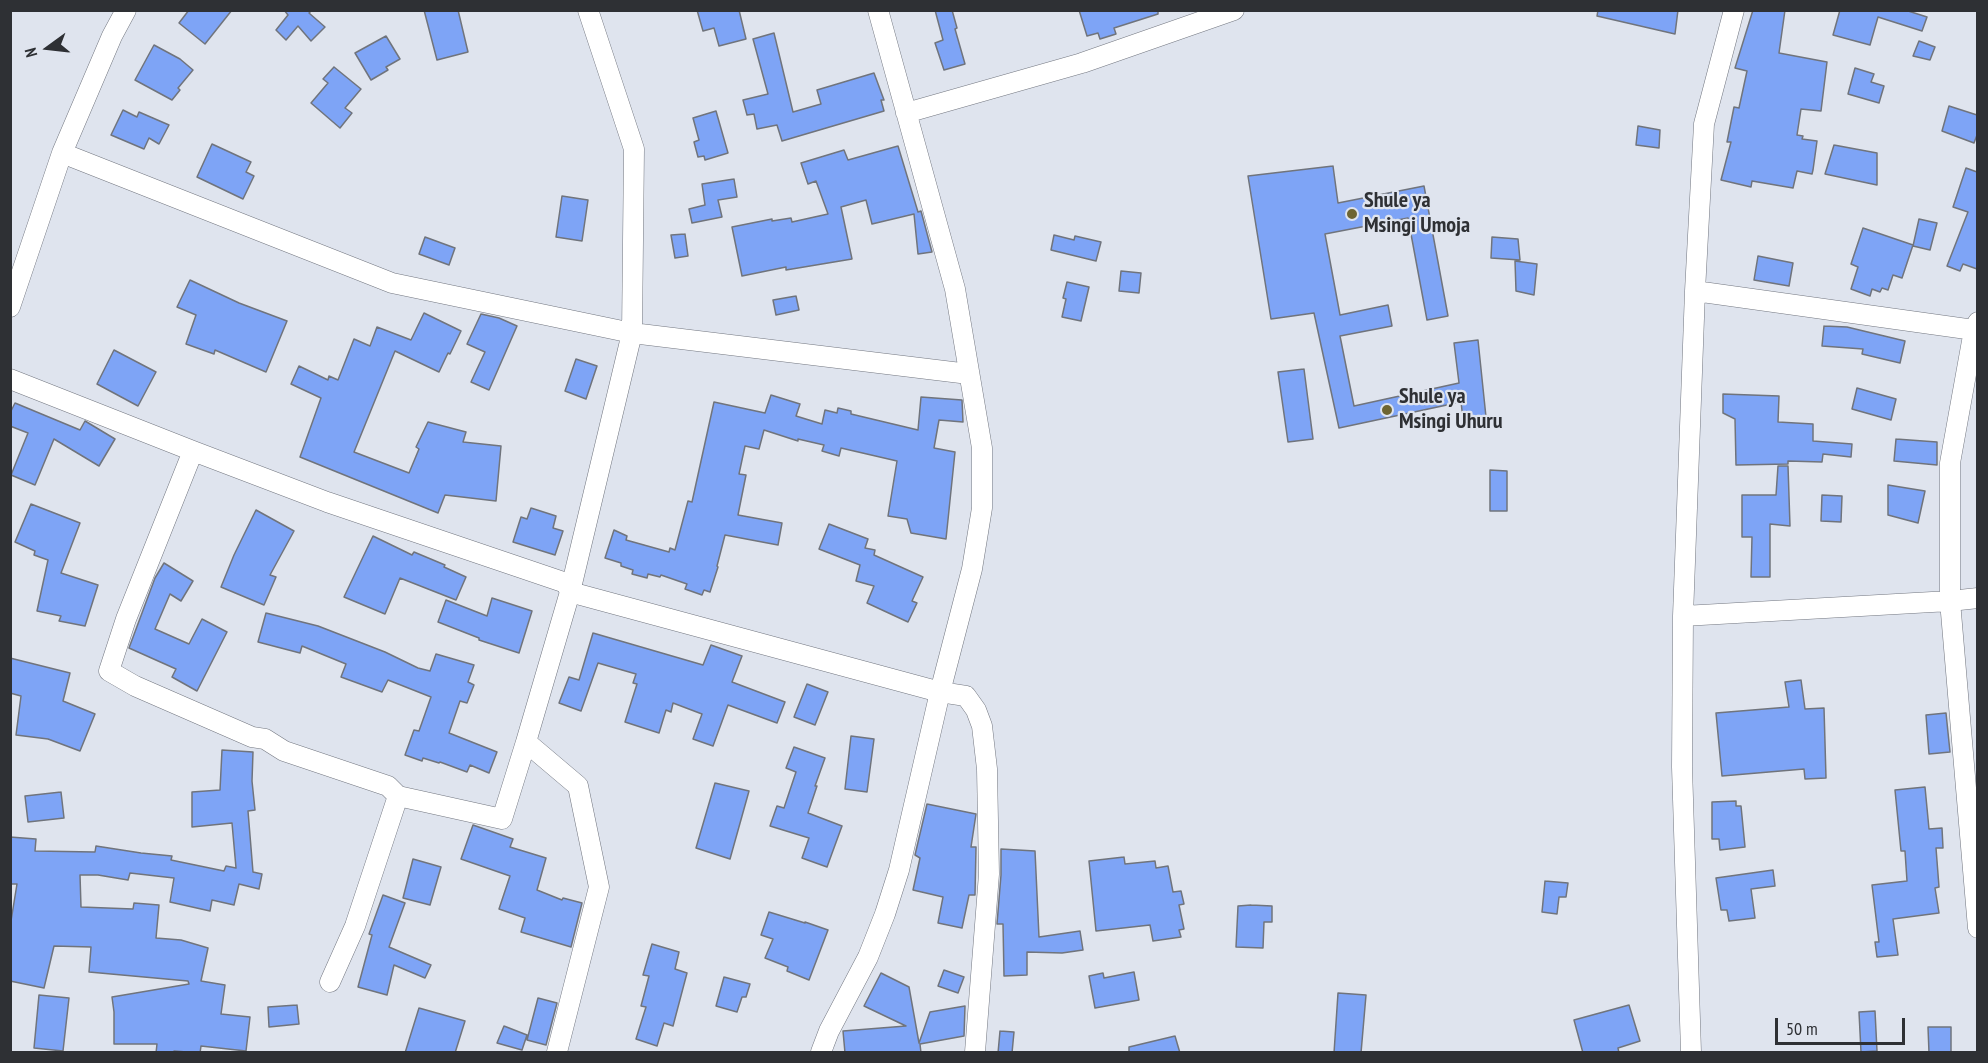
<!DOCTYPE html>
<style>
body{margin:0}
#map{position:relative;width:1988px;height:1063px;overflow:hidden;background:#dfe4ee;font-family:"PT Sans Narrow",sans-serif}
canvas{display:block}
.frame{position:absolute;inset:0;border:12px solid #2e3034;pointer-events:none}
.north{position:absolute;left:18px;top:18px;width:60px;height:60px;-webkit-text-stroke:4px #dfe4ee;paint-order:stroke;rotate:255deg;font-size:16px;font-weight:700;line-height:24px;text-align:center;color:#2e3034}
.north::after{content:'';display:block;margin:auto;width:21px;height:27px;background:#2e3034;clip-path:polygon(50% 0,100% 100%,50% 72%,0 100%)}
.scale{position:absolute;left:1775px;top:1018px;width:130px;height:27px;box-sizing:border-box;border:3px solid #2e3034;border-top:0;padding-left:8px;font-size:18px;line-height:21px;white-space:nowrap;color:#2e3034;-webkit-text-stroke:4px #dfe4ee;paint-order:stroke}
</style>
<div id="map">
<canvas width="1988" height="1063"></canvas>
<div class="frame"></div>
<div class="north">N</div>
<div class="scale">50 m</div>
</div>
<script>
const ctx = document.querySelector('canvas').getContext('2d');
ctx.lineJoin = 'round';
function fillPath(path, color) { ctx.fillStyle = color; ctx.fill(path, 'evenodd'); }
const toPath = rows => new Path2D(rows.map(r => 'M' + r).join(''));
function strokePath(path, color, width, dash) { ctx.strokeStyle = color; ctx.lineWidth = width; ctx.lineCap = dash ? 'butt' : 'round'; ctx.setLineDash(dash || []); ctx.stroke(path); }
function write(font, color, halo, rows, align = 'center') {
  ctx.font = font + ' "PT Sans Narrow",sans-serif'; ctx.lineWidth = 4.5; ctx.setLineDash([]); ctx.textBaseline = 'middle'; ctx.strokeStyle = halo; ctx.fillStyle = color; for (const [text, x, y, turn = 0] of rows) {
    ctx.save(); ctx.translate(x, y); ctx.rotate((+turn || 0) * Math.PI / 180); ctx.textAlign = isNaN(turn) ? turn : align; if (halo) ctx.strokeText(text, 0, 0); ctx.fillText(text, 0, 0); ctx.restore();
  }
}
const building = toPath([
 [189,10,232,10,205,44,179,23,189,10],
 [284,10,312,10,309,13,325,27,311,41,298,26,286,40,276,30,288,15,284,10],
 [424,10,458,10,468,52,437,60,424,10],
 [697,10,739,10,746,39,719,46,714,28,703,31,697,10],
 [935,10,952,10,957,28,955,29,965,64,944,70,935,43,943,40,935,10],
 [1079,10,1158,10,1158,14,1114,28,1116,34,1100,39,1098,33,1087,36,1079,10],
 [1598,10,1678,10,1675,34,1597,16,1598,10],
 [1753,10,1785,10,1779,53,1827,62,1821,111,1801,109,1797,135,1803,136,1802,139,1817,141,1813,170,1812,174,1797,171,1793,188,1752,181,1751,187,1721,180,1731,142,1727,142,1734,107,1739,108,1747,71,1735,68,1753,10],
 [1840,10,1905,10,1927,17,1922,31,1878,17,1870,45,1833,35,1840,10],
 [774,33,793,112,821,104,817,90,874,73,884,100,881,100,884,111,782,141,777,125,757,129,754,114,747,115,743,100,768,94,753,39,774,33],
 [386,36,400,59,386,67,388,70,371,80,355,53,386,36],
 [1919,41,1935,47,1930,60,1913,56,1919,41],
 [154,45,180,59,193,70,178,88,180,90,172,100,135,80,154,45],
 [334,67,361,89,345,108,352,113,340,128,311,103,328,83,323,79,334,67],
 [1855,68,1874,74,1871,82,1884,86,1879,103,1848,94,1855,68],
 [1949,106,1977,115,1977,135,1974,143,1942,131,1949,106],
 [123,110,137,117,139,112,169,125,159,144,149,138,144,149,111,135,123,110],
 [716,111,728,153,705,160,704,156,698,157,694,142,699,140,693,118,716,111],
 [1638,126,1660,130,1659,148,1636,145,1638,126],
 [212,144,251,162,246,172,254,176,243,199,197,177,212,144],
 [1834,145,1877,153,1877,185,1825,174,1834,145],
 [898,146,918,212,921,211,932,252,918,254,914,214,872,224,866,200,841,207,852,259,786,270,786,267,742,276,732,227,772,219,772,221,791,218,792,222,828,214,816,181,808,184,801,163,844,150,848,160,898,146],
 [1333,166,1338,203,1424,186,1448,316,1427,320,1408,218,1325,234,1340,315,1388,305,1392,326,1340,336,1354,406,1459,383,1454,343,1478,340,1486,417,1463,419,1461,402,1339,428,1314,313,1271,319,1248,176,1333,166],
 [1966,168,1977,172,1977,269,1963,264,1960,271,1947,266,1968,212,1953,207,1966,168],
 [734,179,737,197,718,200,722,217,692,223,689,209,705,205,702,184,734,179],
 [562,196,588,200,582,241,556,237,562,196],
 [1919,219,1937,223,1930,250,1913,246,1919,219],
 [1863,228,1913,245,1902,278,1893,275,1888,290,1882,288,1880,292,1872,289,1870,296,1851,289,1858,267,1851,264,1863,228],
 [685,234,688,256,675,258,671,235,685,234],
 [1054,235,1074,240,1075,236,1101,242,1096,261,1051,250,1054,235],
 [425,237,455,248,449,265,419,254,425,237],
 [1492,237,1518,239,1520,260,1491,258,1492,237],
 [1758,256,1793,263,1789,286,1754,280,1758,256],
 [1515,261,1537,264,1534,295,1516,291,1515,261],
 [1121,271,1141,273,1139,293,1119,291,1121,271],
 [190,280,239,303,287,321,266,372,215,350,214,354,186,344,196,315,177,307,190,280],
 [1067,282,1089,287,1081,321,1062,317,1066,299,1063,298,1067,282],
 [796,296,799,310,776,315,773,300,796,296],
 [424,313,461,331,450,354,448,353,439,372,395,351,354,452,409,473,419,449,416,447,428,422,466,432,463,442,501,446,496,501,445,495,438,513,300,457,321,398,291,384,299,366,328,380,329,376,338,380,354,339,370,346,377,327,411,340,424,313],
 [481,314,499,318,517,326,489,390,471,382,485,352,467,344,481,314],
 [1824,326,1847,327,1905,341,1900,363,1862,354,1863,349,1822,346,1824,326],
 [114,350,156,372,138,406,97,384,114,350],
 [576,359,597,366,586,399,565,391,576,359],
 [1304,369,1313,439,1288,442,1278,372,1304,369],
 [1857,388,1896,399,1891,420,1852,409,1857,388],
 [1723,394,1779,396,1778,422,1813,424,1813,441,1852,444,1851,457,1823,454,1822,462,1788,461,1788,464,1736,465,1735,419,1723,413,1723,394],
 [771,395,800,404,796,416,822,424,825,410,837,413,838,408,851,411,851,414,918,430,921,397,962,400,963,422,939,420,934,448,955,452,946,539,911,533,907,519,888,516,897,461,841,448,839,456,822,451,824,445,798,439,798,441,764,430,759,449,745,446,739,474,746,475,738,515,782,523,778,545,725,535,717,566,718,567,710,592,704,590,702,595,685,589,687,584,661,575,660,577,648,574,647,578,632,574,633,570,621,566,621,563,605,558,614,530,627,536,626,540,669,552,670,548,675,550,688,501,692,502,714,402,765,413,771,395],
 [15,403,80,430,85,421,115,439,99,466,54,439,35,485,11,475,28,433,10,426,10,413,15,403],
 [1896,439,1937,442,1937,465,1894,461,1896,439],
 [1778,466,1788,466,1790,526,1770,524,1770,577,1751,577,1752,537,1742,537,1742,495,1776,495,1778,466],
 [1490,470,1507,471,1507,511,1490,511,1490,470],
 [1888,485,1925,491,1918,523,1888,515,1888,485],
 [1822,495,1842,496,1841,522,1821,521,1822,495],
 [31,504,80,523,61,573,98,585,85,626,59,621,61,616,37,611,48,560,34,555,35,551,15,542,31,504],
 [531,508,556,516,553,528,563,531,555,555,513,542,521,517,527,519,531,508],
 [256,510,294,531,270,575,276,577,264,605,221,587,234,555,256,510],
 [829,524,868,539,865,548,875,550,874,555,923,577,912,601,917,603,908,622,867,603,874,586,856,581,860,565,819,549,829,524],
 [373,536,412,555,414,552,445,565,444,567,466,577,456,600,400,578,385,614,344,597,373,536],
 [164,563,193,581,181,601,170,594,155,629,189,644,202,619,227,632,197,691,172,677,176,669,129,648,155,578,164,563],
 [492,598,532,611,519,653,479,640,479,638,438,622,446,600,487,616,492,598],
 [266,613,318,626,385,652,418,668,430,671,436,654,474,665,468,682,474,685,467,703,460,701,449,733,497,752,489,773,470,765,467,772,440,762,439,763,423,758,422,761,405,755,414,730,419,731,431,697,388,680,382,692,341,677,346,664,302,646,300,653,258,642,266,613],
 [593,633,703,665,711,645,742,656,732,682,785,702,777,723,728,705,713,746,693,739,702,714,673,703,671,712,666,710,659,733,625,722,637,684,633,683,636,674,598,663,581,711,559,703,569,677,579,680,593,633],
 [10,658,70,673,63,701,95,714,80,751,48,739,16,735,21,696,10,693,10,658],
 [1801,680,1805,709,1824,708,1826,778,1805,779,1804,769,1722,776,1716,713,1789,707,1785,682,1801,680],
 [807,684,828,692,815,725,794,717,807,684],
 [1946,713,1950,752,1929,754,1926,715,1946,713],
 [851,736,874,739,867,792,845,789,851,736],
 [794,747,825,758,815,786,817,786,808,813,842,826,827,867,802,858,809,838,770,826,777,806,784,808,796,772,786,768,794,747],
 [222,750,253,752,252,781,255,810,248,811,253,872,262,874,259,889,239,884,234,905,212,900,210,911,170,902,174,878,130,873,128,880,98,875,80,875,81,907,133,909,134,903,159,905,156,938,181,940,208,948,201,981,225,985,221,1014,250,1017,246,1051,201,1046,200,1053,174,1051,174,1053,156,1053,157,1044,114,1044,114,1012,112,997,189,984,188,981,89,972,91,947,54,946,44,988,10,981,10,927,17,884,10,884,10,837,36,839,35,851,95,852,96,846,141,853,172,856,171,860,224,871,226,866,236,868,232,823,192,827,192,792,220,790,222,750],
 [715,783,749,791,730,859,696,848,715,783],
 [1925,787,1929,829,1942,828,1943,848,1936,848,1939,887,1935,888,1939,913,1893,919,1898,955,1877,957,1875,942,1879,942,1872,885,1907,881,1905,851,1901,851,1895,790,1925,787],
 [61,792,64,818,28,822,25,796,61,792],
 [1736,801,1736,806,1741,806,1745,847,1720,850,1719,839,1712,839,1712,802,1736,801],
 [927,804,976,814,971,847,976,847,975,895,969,895,962,928,938,923,943,897,913,890,920,858,915,855,927,804],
 [473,825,513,839,510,847,546,858,537,890,562,900,563,898,582,903,571,947,521,932,525,918,499,909,510,876,461,859,473,825],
 [1001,849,1035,851,1039,937,1080,931,1083,950,1062,953,1027,952,1027,975,1004,976,1003,924,997,924,1001,875,1001,849],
 [1124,857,1125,864,1155,861,1156,868,1168,866,1173,892,1181,891,1184,904,1179,905,1184,929,1179,930,1181,937,1153,941,1150,925,1096,931,1089,861,1124,857],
 [413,859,441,867,430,905,403,898,413,859],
 [1773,870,1775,886,1751,889,1755,918,1729,921,1727,910,1721,910,1716,878,1773,870],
 [1545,881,1568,883,1566,897,1559,897,1557,914,1542,912,1545,881],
 [383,895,405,903,389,947,431,965,425,978,394,965,387,995,358,987,372,935,369,934,383,895],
 [1251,905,1272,906,1272,922,1264,922,1263,948,1236,947,1238,906,1251,905],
 [769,912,805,923,805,922,828,930,809,980,787,971,788,967,765,958,773,939,761,935,769,912],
 [652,944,679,952,675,969,687,973,673,1026,664,1023,657,1046,636,1039,646,1007,641,1006,649,976,643,975,652,944],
 [944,970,964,977,958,993,938,986,944,970],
 [1134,972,1139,1000,1095,1008,1089,976,1103,973,1104,978,1134,972],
 [881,973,909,987,919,1043,930,1012,965,1006,964,1036,920,1044,921,1053,845,1053,843,1031,906,1026,864,1006,881,973],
 [724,977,750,984,746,997,742,997,737,1012,716,1006,724,977],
 [1338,993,1366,995,1361,1053,1334,1053,1338,993],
 [39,995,69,998,63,1051,34,1048,39,995],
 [538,998,557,1003,546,1045,527,1040,538,998],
 [297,1005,299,1024,269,1027,268,1007,297,1005],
 [1629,1005,1640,1041,1618,1048,1619,1053,1583,1053,1574,1020,1629,1005],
 [419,1008,465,1021,455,1053,405,1053,419,1008],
 [1875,1011,1877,1051,1861,1052,1859,1012,1875,1011],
 [504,1026,527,1035,522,1050,497,1043,504,1026],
 [1928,1027,1951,1027,1951,1053,1929,1053,1928,1027],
 [1000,1031,1014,1032,1012,1053,998,1053,1000,1031],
 [1175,1036,1180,1053,1129,1053,1129,1047,1175,1036]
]);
const minor = toPath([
 [906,113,1082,63,1234,10],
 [62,153,392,283,632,333,969,374],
 [1695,291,1974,330],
 [10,307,62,153,112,36,126,10],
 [1978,322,1974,330,1950,463,1950,601,1978,928],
 [10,379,193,451,327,502,566,583,570,592,940,692,966,696,976,710,982,726,987,769,989,874,975,1052],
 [193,451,126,619,109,671,135,686,252,737,265,739,284,751,388,786,398,796,355,926,330,982],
 [1683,616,1950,601,1978,598],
 [398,796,502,819,526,742],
 [557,1052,599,887,578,786,526,742,570,592,632,333,634,149,588,10],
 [821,1052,829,1031,868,957,885,914,899,870,940,692,972,569,982,508,982,448,955,289,878,10],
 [1691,1052,1682,767,1683,616,1695,291,1704,124,1734,10]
]);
const markers = [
 [1352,214,6,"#6e6532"],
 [1387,410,6,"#6e6532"]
];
const poiNames = [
 ["Shule ya",1364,201],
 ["Msingi Umoja",1364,226],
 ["Shule ya",1399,397],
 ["Msingi Uhuru",1399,422]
];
fillPath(building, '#7ea4f6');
strokePath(building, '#70747c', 1.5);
strokePath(minor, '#737780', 21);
strokePath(minor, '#fff', 20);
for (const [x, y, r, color] of markers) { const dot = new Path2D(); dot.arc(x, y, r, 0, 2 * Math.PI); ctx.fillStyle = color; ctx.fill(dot); strokePath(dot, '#dfe4ee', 2); }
write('bold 22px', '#2e3034', '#dfe4ee', poiNames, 'left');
</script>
